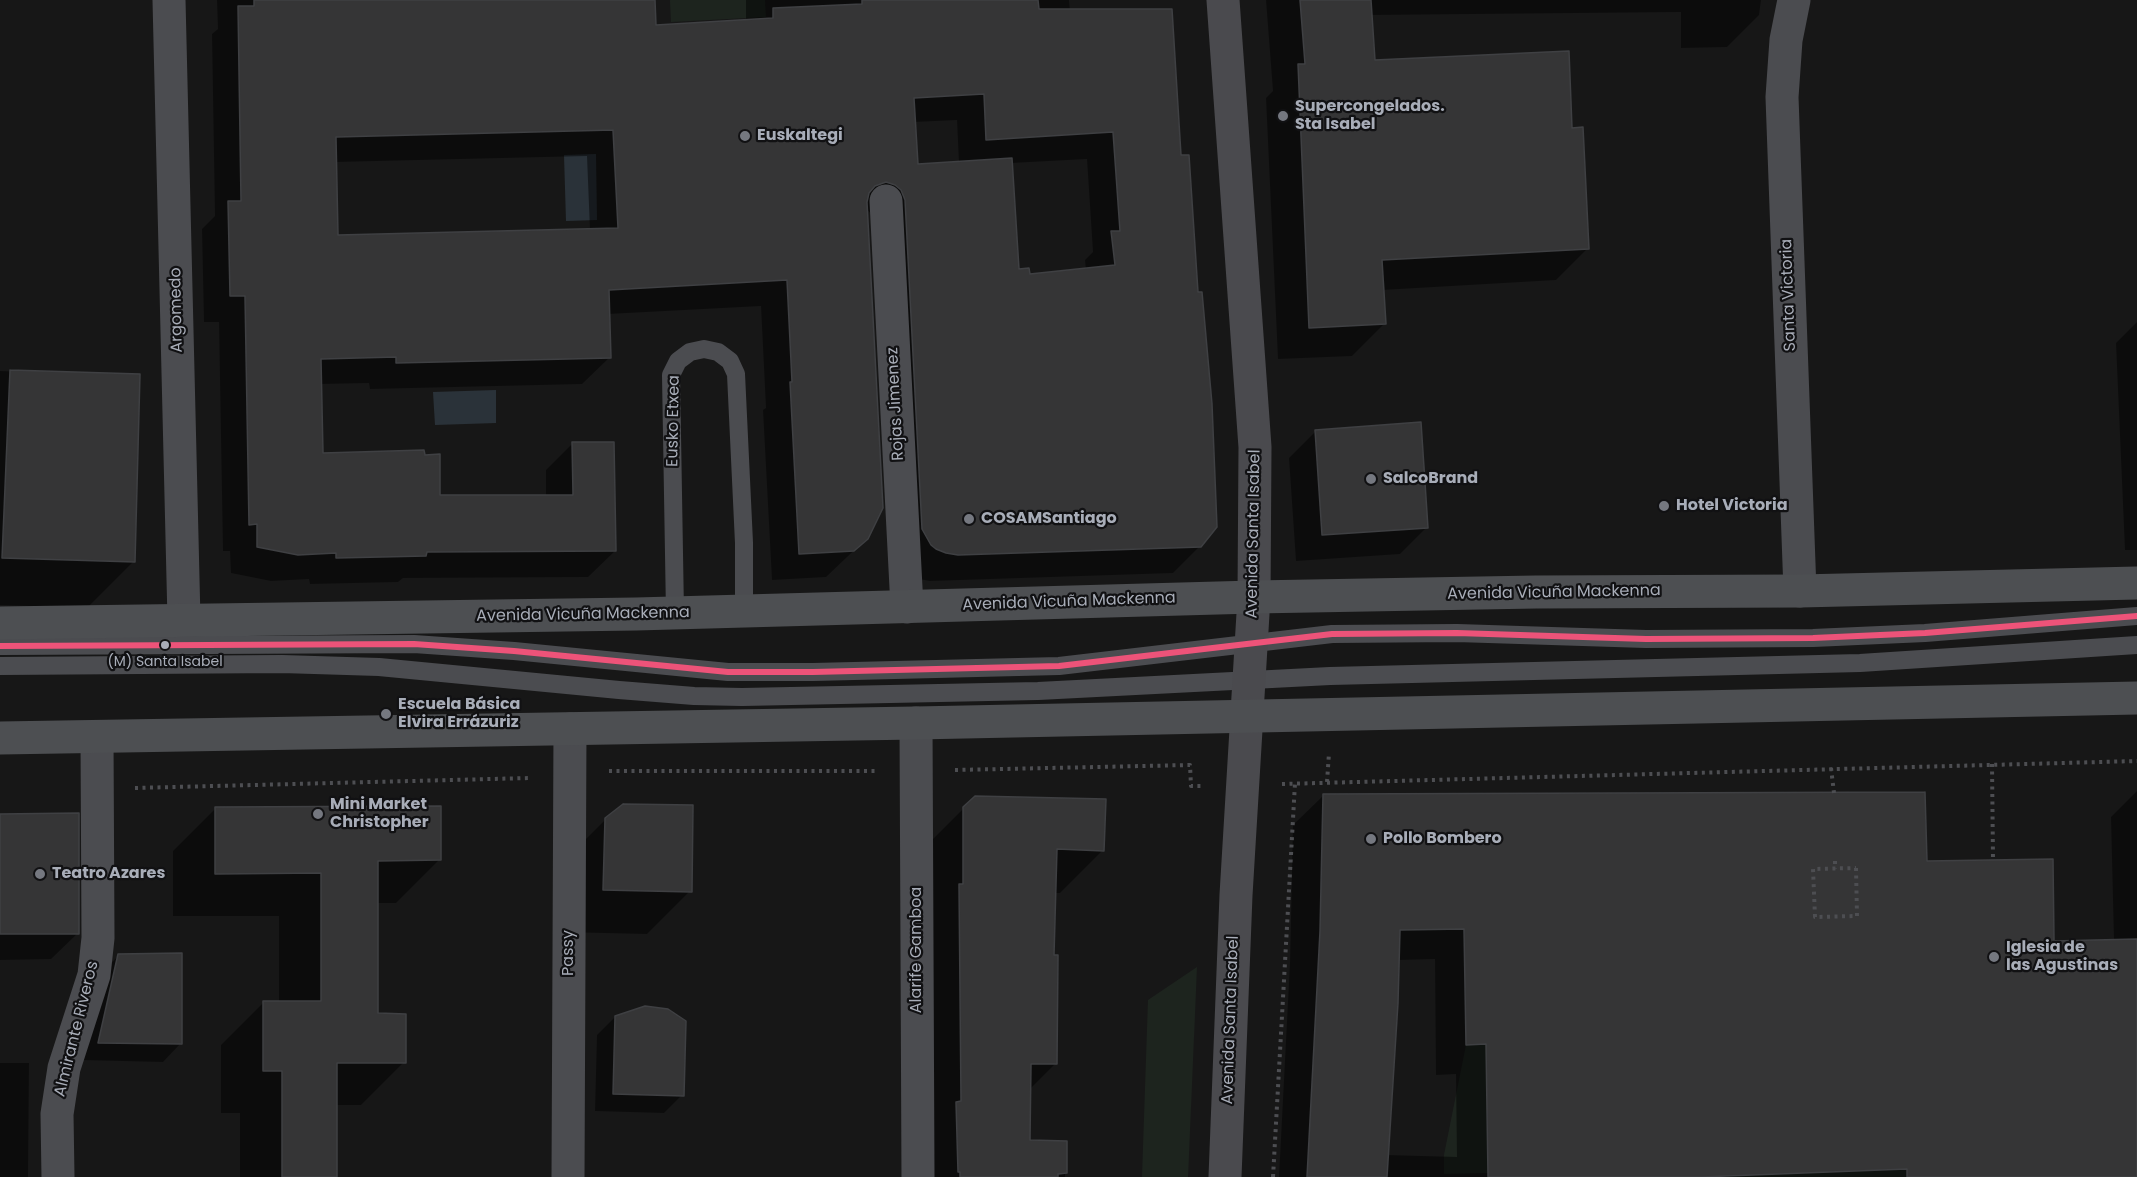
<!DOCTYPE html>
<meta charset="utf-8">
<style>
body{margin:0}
canvas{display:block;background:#171717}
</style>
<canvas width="2137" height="1177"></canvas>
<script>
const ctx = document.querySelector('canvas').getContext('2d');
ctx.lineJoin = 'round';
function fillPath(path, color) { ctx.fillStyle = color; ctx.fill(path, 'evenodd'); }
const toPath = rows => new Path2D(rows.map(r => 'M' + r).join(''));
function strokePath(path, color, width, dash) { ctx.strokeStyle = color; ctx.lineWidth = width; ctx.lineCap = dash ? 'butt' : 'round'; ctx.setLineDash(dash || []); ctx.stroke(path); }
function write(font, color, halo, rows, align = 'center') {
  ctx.font = font + ' Poppins,sans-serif'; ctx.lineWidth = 4.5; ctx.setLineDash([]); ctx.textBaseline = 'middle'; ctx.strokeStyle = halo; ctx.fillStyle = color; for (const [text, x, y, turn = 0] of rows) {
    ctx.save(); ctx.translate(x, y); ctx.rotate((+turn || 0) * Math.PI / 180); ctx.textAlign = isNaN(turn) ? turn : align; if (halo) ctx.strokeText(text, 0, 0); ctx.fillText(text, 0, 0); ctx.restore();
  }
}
const green = toPath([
 [670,0,765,0,766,17,671,22],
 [1197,967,1188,1177,1142,1177,1148,1000],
 [1486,1044,1488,1173,1444,1174,1444,1155,1466,1045],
 [1701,1167,1907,1169,1907,1177,1701,1177]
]);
const water = toPath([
 [596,154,597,220,566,221,564,155],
 [496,390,496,423,435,425,433,392]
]);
const shadow = toPath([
 [217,0,653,0,655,26,746,21,746,0,1069,0,1070,11,1171,11,1200,546,1173,573,930,581,919,579,875,217,866,209,867,538,826,577,772,580,763,410,766,408,761,306,608,314,609,358,582,384,370,389,369,383,320,384,322,454,439,497,546,496,546,470,573,443,615,551,588,577,403,578,398,582,310,584,309,579,271,581,231,573,230,551,223,551,219,322,204,322,202,229,215,216,212,34,218,29],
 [957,120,959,163,916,166,914,122],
 [587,156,590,230,336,236,335,162],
 [1087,159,1093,252,1085,260,1086,270,1028,276,1017,271,1011,163],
 [1266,0,1761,0,1759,15,1727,47,1681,48,1681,12,1370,15,1374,62,1588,248,1556,280,1382,290,1384,324,1352,356,1278,359,1266,98,1273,91],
 [2137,322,2137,550,2125,550,2116,343],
 [0,371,138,376,134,561,87,608,0,605],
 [1316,431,1426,528,1400,554,1296,561,1289,458],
 [2137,791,2137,1177,1279,1177,1290,963,1293,825,1324,795,1926,863,2053,943,2114,941,2111,817],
 [1435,959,1436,1075,1456,1074,1457,1157,1387,1155,1398,960],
 [216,808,439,860,396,903,377,903,377,1015,404,1062,361,1105,335,1105,335,1177,240,1177,240,1113,221,1113,221,1045,264,1002,279,1002,279,916,173,916,173,851],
 [964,808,1103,850,1060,893,1054,893,1053,956,1056,1063,1029,1090,1028,1142,1065,1142,1065,1177,915,1177,921,851],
 [0,815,78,933,51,959,0,960],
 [606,819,690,891,647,934,561,932,562,863],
 [119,955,181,1043,163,1062,81,1060,101,974],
 [615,1017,682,1095,664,1113,595,1111,597,1035],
 [0,1063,29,1063,28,1177,0,1177]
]);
const building = toPath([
 [254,0,655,0,656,25,773,18,773,8,862,4,862,0,1038,0,1039,9,1172,9,1181,155,1189,155,1198,292,1202,292,1212,404,1217,527,1201,547,958,555,946,553,936,549,931,545,922,529,905,200,901,190,895,185,886,182,875,186,869,193,867,202,883,508,868,539,854,551,799,554,790,382,792,382,787,280,609,290,611,358,396,363,396,357,321,359,323,453,424,450,425,455,440,454,440,495,573,495,572,442,614,442,616,551,427,552,426,556,336,558,336,553,298,555,257,547,257,524,249,525,245,296,230,296,228,201,241,201,238,6,254,6,254,0],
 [984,94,986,140,1113,132,1120,231,1111,231,1115,265,1030,274,1029,268,1019,269,1012,158,918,164,914,98,984,94],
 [613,130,618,228,338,235,336,137,613,130],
 [1300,0,1371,0,1375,60,1569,51,1572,128,1583,127,1589,249,1382,260,1386,324,1309,328,1298,64,1305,64,1300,0],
 [10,370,140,374,135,562,2,558,10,370],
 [1421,422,1428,528,1322,535,1315,430,1421,422],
 [1925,792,1927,861,2053,859,2054,941,2137,939,2137,1177,1907,1177,1907,1169,1701,1177,1488,1177,1486,1044,1466,1045,1464,929,1400,930,1398,1003,1387,1177,1307,1177,1320,931,1323,794,1925,792],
 [975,796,1106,799,1104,851,1057,849,1054,955,1058,955,1057,1064,1031,1064,1030,1140,1067,1141,1067,1173,1058,1174,1058,1177,960,1177,960,1172,958,1172,956,1102,961,1101,959,884,963,884,963,807,975,796],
 [623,804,693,805,692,892,603,890,605,818,623,804],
 [441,806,441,860,378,861,378,1013,406,1014,406,1063,337,1063,337,1177,282,1177,282,1071,263,1071,263,1001,321,1001,321,873,215,874,215,807,441,806],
 [79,813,79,934,0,934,0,814,79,813],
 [182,953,182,1044,98,1043,118,954,182,953],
 [645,1006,668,1009,686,1021,684,1096,613,1094,615,1016,645,1006]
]);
const path = toPath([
 [1992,764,1993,860],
 [1831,768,1834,793],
 [955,770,1190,765,1191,786,1203,786],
 [609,771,877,771],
 [1327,782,1329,753],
 [1282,784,2137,761],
 [135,788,530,778],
 [1835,861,1835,869],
 [1856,868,1857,916,1815,917,1813,869,1856,868],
 [1273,1177,1295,783]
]);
const lane = toPath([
 [675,613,671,375,678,361,690,352,704,349,718,352,730,361,736,374,744,543,744,612],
 [0,646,414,644,514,651,728,672,813,672,1059,666,1332,634,1457,633,1646,639,1813,638,1925,633,2137,616],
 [0,666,282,664,379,667,619,690,694,696,742,697,1038,691,1330,676,1860,663,2137,645]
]);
const street = toPath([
 [169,0,184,620],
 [1794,0,1786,40,1782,97,1800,591],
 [886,201,907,607],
 [916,723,918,1177],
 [58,1177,57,1114,64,1068,94,975,98,938,97,738],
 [568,1177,570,729]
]);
const secondary = toPath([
 [1223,0,1255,447,1254,597,1236,895,1225,1177]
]);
const primary = toPath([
 [0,623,636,614,1254,597,1536,592,1800,591,2137,583],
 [0,738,916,723,2137,698]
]);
const bus1 = toPath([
 [0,646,414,644,514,651,728,672,813,672,1059,666,1332,634,1457,633,1646,639,1813,638,1925,633,2137,616]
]);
const markers = [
 [1283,116,6,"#757880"],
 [745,136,6,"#757880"],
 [1371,479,6,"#757880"],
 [1664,506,6,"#757880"],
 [969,519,6,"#757880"],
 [165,645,5,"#a8adb8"],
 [386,714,6,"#757880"],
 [318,814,6,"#757880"],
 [1371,839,6,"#757880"],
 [40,874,6,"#757880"],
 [1994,957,6,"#757880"]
];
const busNames = [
 ["(M) Santa Isabel",165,662]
];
const poiNames = [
 ["Supercongelados.",1295,107],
 ["Sta Isabel",1295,125],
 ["Euskaltegi",757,136],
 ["SalcoBrand",1383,479],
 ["Hotel Victoria",1676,506],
 ["COSAMSantiago",981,519],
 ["Escuela Básica",398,705],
 ["Elvira Errázuriz",398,723],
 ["Mini Market",330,805],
 ["Christopher",330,823],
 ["Pollo Bombero",1383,839],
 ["Teatro Azares",52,874],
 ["Iglesia de",2006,948],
 ["las Agustinas",2006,966]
];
const streetNames = [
 ["Santa Victoria",1789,295,-92],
 ["Argomedo",177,310,-91],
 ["Rojas Jimenez",896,404,-93],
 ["Eusko Etxea",674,421,-89],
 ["Avenida Santa Isabel",1254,534,-89],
 ["Avenida Vicuña Mackenna",1554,593,-1],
 ["Avenida Vicuña Mackenna",1069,602,-2],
 ["Avenida Vicuña Mackenna",583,615,-1],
 ["Alarife Gamboa",917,950,-90],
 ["Passy",569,953,-90],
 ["Avenida Santa Isabel",1231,1020,-88],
 ["Almirante Riveros",77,1029,-76]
];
fillPath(green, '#1d241e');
fillPath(water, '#2a3239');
fillPath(shadow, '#0007');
fillPath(building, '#353536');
strokePath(building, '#3f4043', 1.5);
strokePath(path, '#4d4e52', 4, [3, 4.5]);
strokePath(lane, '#4b4c50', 18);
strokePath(street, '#4b4c50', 33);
strokePath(secondary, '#4a4a4e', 33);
strokePath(primary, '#4d4f52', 33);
strokePath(bus1, '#ed5379', 6);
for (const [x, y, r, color] of markers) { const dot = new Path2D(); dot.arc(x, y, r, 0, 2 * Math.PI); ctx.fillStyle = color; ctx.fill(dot); strokePath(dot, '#111113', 2); }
write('14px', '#a8adb8', '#111113', busNames);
write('bold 16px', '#a8adb8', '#111113', poiNames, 'left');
write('16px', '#a8adb8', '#111113', streetNames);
</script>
